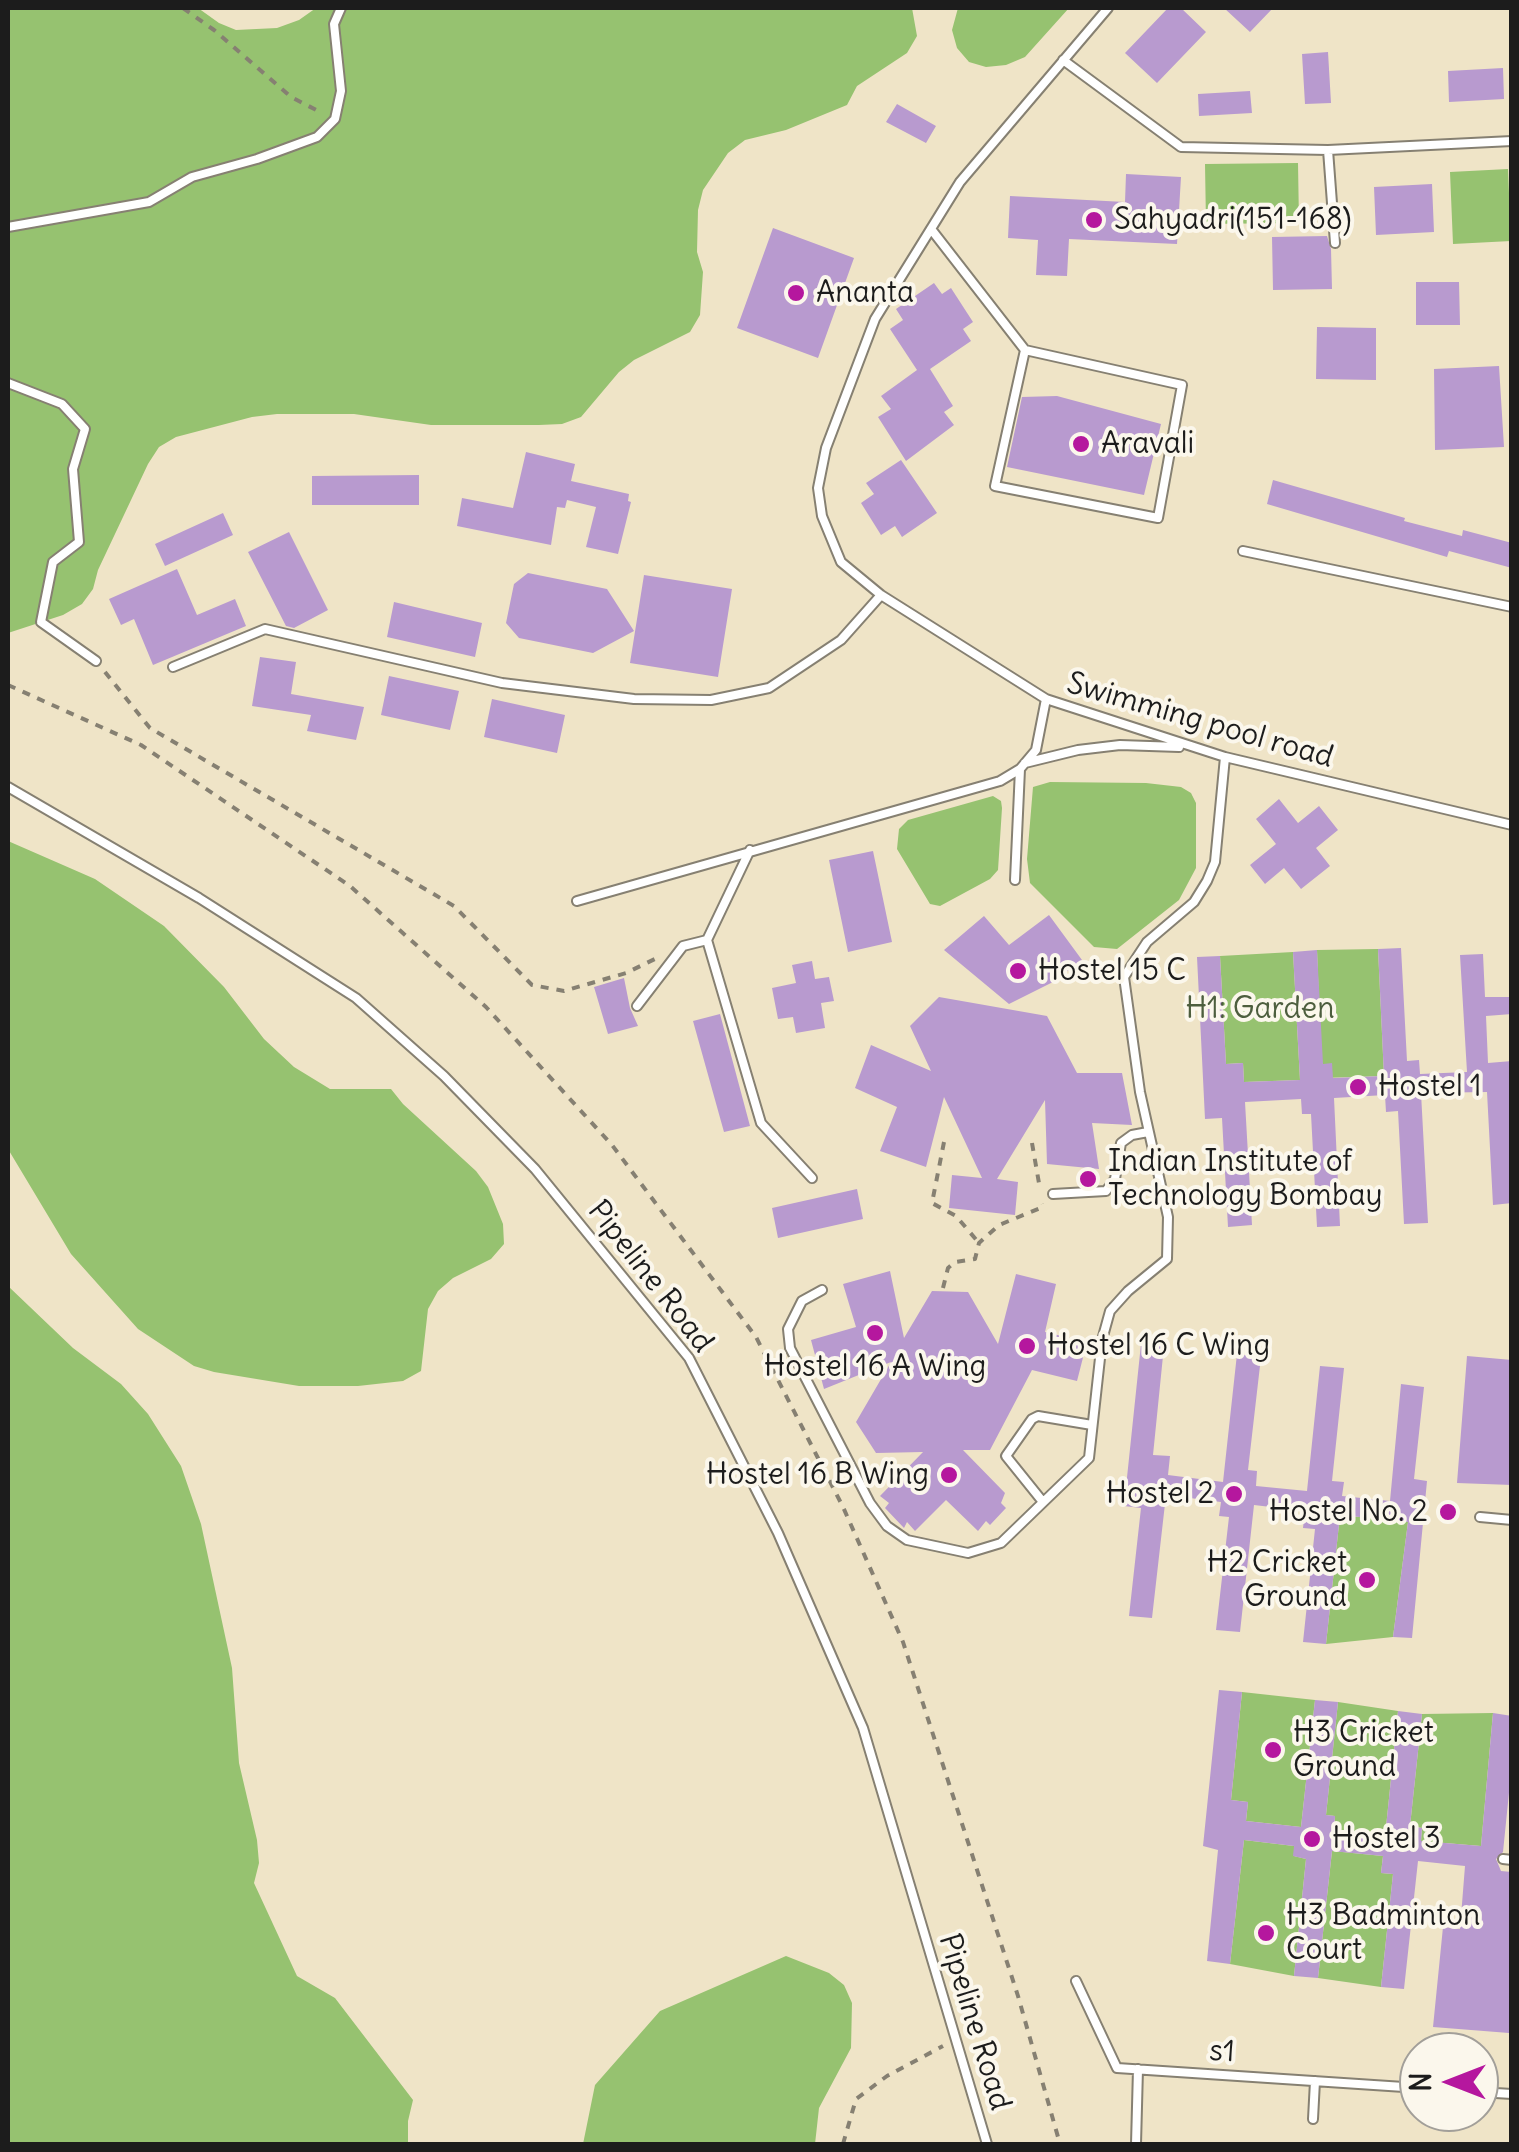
<!DOCTYPE html>
<style>
body{margin:0}
#map{position:relative;width:1519px;height:2152px;overflow:hidden;background:#efe4c7;font-family:Delius,sans-serif}
canvas{display:block}
.frame{position:absolute;inset:0;border:10px solid #1c1c1c;pointer-events:none}
.north{position:absolute;left:1399px;top:2032px;width:100px;height:100px;box-sizing:border-box;background:#fbf7ec;border:2px solid #a29f99;border-radius:50%;rotate:270deg;font-size:28px;font-weight:700;line-height:40px;text-align:center;color:#1c1c1c}
.north::after{content:'';display:block;margin:auto;width:35px;height:45px;background:#b5179e;clip-path:polygon(50% 0,100% 100%,50% 72%,0 100%)}
</style>
<div id="map">
<canvas width="1519" height="2152"></canvas>
<div class="frame"></div>
<div class="north">N</div>
</div>
<script>
const ctx = document.querySelector('canvas').getContext('2d');
ctx.lineJoin = 'round';
function fillPath(path, color) { ctx.fillStyle = color; ctx.fill(path, 'evenodd'); }
const toPath = rows => new Path2D(rows.map(r => 'M' + r).join(''));
function strokePath(path, color, width, dash) { ctx.strokeStyle = color; ctx.lineWidth = width; ctx.lineCap = dash ? 'butt' : 'round'; ctx.setLineDash(dash || []); ctx.stroke(path); }
function write(font, color, halo, rows, align = 'center') {
  ctx.font = font + ' Delius,sans-serif'; ctx.lineWidth = 8; ctx.setLineDash([]); ctx.textBaseline = 'middle'; ctx.strokeStyle = halo; ctx.fillStyle = color; for (const [text, x, y, turn = 0] of rows) {
    ctx.save(); ctx.translate(x, y); ctx.rotate((+turn || 0) * Math.PI / 180); ctx.textAlign = isNaN(turn) ? turn : align; if (halo) ctx.strokeText(text, 0, 0); ctx.fillText(text, 0, 0); ctx.restore();
  }
}
const green = toPath([
 [8,8,198,8,219,23,236,30,277,28,299,20,316,8,912,8,917,36,907,53,857,86,847,105,786,130,745,140,728,153,703,190,698,210,697,252,703,272,700,315,690,332,634,360,619,372,581,417,562,424,539,425,431,425,354,414,277,414,252,417,176,437,159,447,148,464,98,570,93,589,82,604,63,615,8,633],
 [958,8,1069,8,1025,57,1006,65,986,67,969,62,957,48,952,30],
 [1298,163,1299,223,1206,224,1205,164],
 [1508,169,1511,241,1453,244,1450,172],
 [1050,782,1146,783,1181,787,1191,793,1196,803,1196,868,1179,900,1117,949,1094,947,1030,883,1027,859,1033,787],
 [993,796,1001,801,1002,808,998,870,990,879,940,906,930,904,897,849,899,829,908,820],
 [8,841,95,879,164,926,224,987,264,1039,294,1067,330,1089,391,1089,403,1104,476,1171,488,1187,503,1224,504,1244,491,1259,453,1278,438,1291,428,1309,421,1371,403,1381,358,1386,299,1386,214,1372,194,1366,138,1329,71,1254,8,1149],
 [1378,949,1384,1076,1322,1078,1317,950],
 [1293,952,1300,1080,1244,1082,1243,1063,1226,1064,1220,956],
 [8,1286,73,1348,121,1384,148,1414,181,1466,201,1524,232,1668,239,1763,257,1840,259,1863,254,1883,297,1976,335,1998,413,2100,408,2121,408,2144,8,2144],
 [1340,1515,1408,1522,1393,1637,1326,1644],
 [1242,1692,1315,1700,1301,1827,1246,1821,1248,1802,1231,1800],
 [1338,1702,1398,1711,1385,1837,1334,1831,1335,1816,1326,1815],
 [1493,1713,1481,1846,1421,1841,1422,1828,1410,1826,1422,1714],
 [1244,1840,1294,1846,1294,1856,1306,1859,1294,1976,1230,1964],
 [1332,1851,1383,1856,1381,1873,1393,1874,1381,1987,1318,1978],
 [786,1956,829,1973,844,1985,852,2003,851,2048,819,2108,815,2144,583,2144,595,2085,660,2011]
]);
const building = toPath([
 [1168,8,1181,8,1206,32,1157,83,1125,53],
 [1224,8,1273,8,1250,32],
 [1328,52,1331,103,1305,104,1302,54],
 [1503,68,1504,99,1449,102,1448,71],
 [1250,91,1252,113,1199,116,1198,94],
 [897,104,936,126,926,143,886,122],
 [1126,174,1181,177,1177,244,1069,239,1067,276,1036,275,1038,240,1008,238,1010,196,1125,202],
 [1432,184,1434,232,1376,235,1374,187],
 [773,228,854,258,818,358,737,328],
 [1327,236,1331,249,1332,289,1273,290,1272,237],
 [1416,282,1459,282,1460,325,1416,325],
 [934,283,942,294,951,288,973,322,963,329,971,341,930,369,953,406,944,412,954,425,906,461,878,417,891,409,881,396,917,370,890,329,903,320,896,309],
 [1317,327,1376,328,1376,380,1316,379],
 [1499,366,1504,447,1435,450,1434,369],
 [1057,396,1161,424,1144,495,1007,467,1022,397],
 [526,452,575,464,571,481,629,494,628,501,631,502,618,554,586,547,596,507,567,500,565,508,557,507,551,545,457,526,462,498,513,508],
 [901,460,937,513,902,537,895,526,881,535,861,503,874,494,866,483],
 [419,475,419,505,312,505,312,476],
 [1273,480,1405,518,1404,521,1462,536,1463,530,1512,543,1512,568,1449,551,1447,557,1267,504],
 [223,513,233,535,165,566,155,544],
 [289,532,328,610,294,628,286,626,248,552],
 [177,569,197,615,235,599,246,626,153,665,134,619,121,625,109,599],
 [528,573,607,589,634,631,593,653,519,638,506,623,514,584],
 [644,575,732,589,718,677,630,663],
 [394,602,482,623,475,657,387,637],
 [260,657,296,662,291,694,364,707,356,740,307,731,311,715,252,706],
 [389,676,459,691,450,730,381,715],
 [492,699,565,715,557,753,484,737],
 [1279,799,1298,823,1319,806,1338,830,1316,848,1330,866,1301,889,1284,868,1265,884,1250,865,1276,844,1256,819],
 [873,851,892,942,848,952,829,860],
 [1049,915,1082,960,1053,982,1009,1004,944,950,984,916,1009,945],
 [1401,948,1407,1061,1419,1060,1420,1074,1467,1072,1460,955,1483,954,1485,997,1512,997,1512,1014,1486,1016,1488,1063,1512,1061,1512,1203,1493,1205,1487,1092,1421,1093,1428,1223,1404,1224,1398,1111,1386,1112,1385,1095,1334,1098,1340,1226,1317,1227,1311,1114,1302,1114,1301,1099,1245,1102,1252,1225,1228,1227,1222,1118,1205,1119,1197,957,1220,956,1226,1064,1243,1063,1244,1082,1300,1080,1293,952,1317,950,1323,1064,1332,1063,1333,1078,1384,1076,1378,949],
 [812,961,815,979,829,977,834,1001,821,1003,825,1028,796,1033,793,1017,778,1019,772,988,796,983,792,965],
 [624,978,630,1008,638,1026,608,1034,594,987],
 [939,997,1047,1016,1077,1073,1122,1073,1132,1125,1092,1123,1099,1169,1047,1164,1045,1100,997,1179,1018,1182,1015,1215,949,1208,952,1175,982,1178,944,1097,926,1167,880,1151,897,1107,855,1088,871,1045,931,1071,910,1026],
 [720,1014,750,1126,724,1132,693,1021],
 [857,1189,863,1219,778,1238,772,1208],
 [890,1271,904,1338,932,1291,968,1292,998,1344,1016,1274,1056,1284,1045,1332,1087,1342,1077,1381,1032,1370,990,1450,963,1450,1005,1493,1001,1503,1006,1508,990,1525,986,1521,978,1531,946,1500,915,1531,907,1522,904,1528,885,1508,889,1503,880,1496,923,1452,876,1453,856,1422,891,1362,824,1389,811,1340,856,1327,843,1284],
 [1141,1344,1164,1346,1153,1455,1170,1456,1168,1475,1223,1482,1237,1354,1261,1357,1248,1470,1257,1471,1256,1486,1307,1491,1320,1366,1344,1368,1332,1481,1344,1482,1342,1496,1390,1501,1401,1384,1424,1387,1414,1479,1427,1481,1412,1638,1393,1637,1408,1522,1340,1515,1326,1644,1303,1642,1315,1529,1303,1528,1305,1511,1254,1505,1240,1632,1216,1630,1229,1517,1219,1516,1221,1502,1166,1495,1152,1618,1129,1616,1141,1508,1124,1506],
 [1467,1356,1512,1360,1512,1485,1457,1483],
 [1219,1690,1242,1692,1231,1800,1248,1802,1246,1821,1301,1827,1315,1700,1338,1702,1326,1815,1335,1816,1334,1831,1385,1837,1398,1711,1422,1714,1410,1826,1422,1828,1421,1841,1481,1846,1493,1713,1512,1716,1512,1763,1503,1852,1496,1859,1501,1871,1512,1872,1509,2033,1433,2027,1443,1927,1460,1929,1465,1866,1418,1861,1404,1989,1381,1987,1393,1874,1381,1873,1383,1856,1332,1851,1318,1978,1294,1976,1306,1859,1293,1856,1294,1846,1244,1840,1230,1964,1207,1961,1218,1850,1203,1846]
]);
const path = toPath([
 [183,8,214,30,291,97,322,113],
 [105,672,150,728,454,906,532,985,564,991,626,973,657,958],
 [8,685,141,745,350,886,486,1007,612,1145,756,1337,843,1507,903,1642,1018,1996,1060,2144],
 [1092,965,1110,972],
 [944,1142,932,1203,956,1216,979,1243],
 [1032,1143,1040,1189],
 [943,1288,948,1268,955,1262,975,1259,979,1243,999,1225,1043,1207,1042,1204],
 [843,2144,856,2099,887,2076,943,2046]
]);
const service = toPath([
 [1108,8,960,182,875,319,826,448,818,488,822,516,841,562,881,595,1046,699,1225,757,1512,825],
 [1063,60,1181,147,1328,150,1512,141],
 [1328,150,1335,243],
 [8,227,149,202,192,177,257,159,317,137,335,119,341,91,334,24,341,8],
 [931,229,1025,350,1182,385,1158,518,995,486,1025,350],
 [8,383,62,404,85,429,73,469,79,542,53,562,41,622,96,661],
 [1243,551,1512,607],
 [173,667,265,629,502,683,634,699,711,700,769,688,841,640,881,595],
 [1025,763,1078,750,1120,745,1179,747],
 [8,787,199,898,356,998,444,1076,535,1169,689,1358,778,1533,863,1728,987,2144],
 [1015,880,1020,769],
 [577,901,1000,781,1020,769,1036,750,1046,699],
 [707,940,761,1123,812,1178],
 [637,1006,683,946,707,940,750,850],
 [1053,1194,1106,1191,1115,1179,1121,1143,1132,1135,1148,1132],
 [822,1290,802,1301,788,1329,790,1348,870,1503,887,1526,907,1540,968,1553,1001,1543,1089,1458,1102,1340,1110,1311,1128,1291,1167,1259,1168,1217,1140,1092,1124,977,1147,942,1194,902,1207,881,1215,862,1225,757],
 [1043,1502,1006,1456,1032,1419,1038,1416,1092,1425],
 [1480,1517,1512,1520],
 [1503,1859,1512,1860],
 [1076,1981,1117,2068,1419,2088],
 [1479,2092,1512,2094],
 [1313,2119,1315,2081],
 [1136,2144,1138,2069]
]);
const markers = [
 [1094,220,10,"#b5179e"],
 [796,293,10,"#b5179e"],
 [1081,444,10,"#b5179e"],
 [1018,971,10,"#b5179e"],
 [1358,1087,10,"#b5179e"],
 [1088,1179,10,"#b5179e"],
 [875,1333,10,"#b5179e"],
 [1027,1346,10,"#b5179e"],
 [949,1475,10,"#b5179e"],
 [1234,1494,10,"#b5179e"],
 [1448,1512,10,"#b5179e"],
 [1367,1580,10,"#b5179e"],
 [1273,1750,10,"#b5179e"],
 [1312,1839,10,"#b5179e"],
 [1266,1933,10,"#b5179e"]
];
const poiNames = [
 ["Sahyadri(151-168)",1114,220],
 ["Ananta",816,293],
 ["Aravali",1101,444],
 ["Hostel 15 C",1038,971],
 ["Hostel 1",1378,1087],
 ["Indian Institute of",1108,1162],
 ["Technology Bombay",1108,1196],
 ["Hostel 16 C Wing",1047,1346],
 ["Hostel 16 A Wing",875,1367,"center"],
 ["Hostel 16 B Wing",929,1475,"right"],
 ["Hostel 2",1214,1494,"right"],
 ["Hostel No. 2",1428,1512,"right"],
 ["H2 Cricket",1347,1563,"right"],
 ["Ground",1347,1597,"right"],
 ["H3 Cricket",1293,1733],
 ["Ground",1293,1767],
 ["Hostel 3",1332,1839],
 ["H3 Badminton",1286,1916],
 ["Court",1286,1950]
];
const streetNames = [
 ["Swimming pool road",1200,721,16],
 ["Pipeline Road",650,1277,52],
 ["Pipeline Road",974,2022,73],
 ["s1",1222,2052,4]
];
const parkNames = [
 ["H1: Garden",1260,1009]
];
fillPath(green, '#96c270');
fillPath(building, '#b89acf');
strokePath(service, '#868072', 12);
strokePath(path, '#868072', 4, [8, 8]);
strokePath(service, '#fff', 8);
for (const [x, y, r, color] of markers) { const dot = new Path2D(); dot.arc(x, y, r, 0, 2 * Math.PI); ctx.fillStyle = color; ctx.fill(dot); strokePath(dot, '#fbf7ec', 4); }
write('30px', '#1c1c1c', '#fbf7ec', poiNames, 'left');
write('30px', '#1c1c1c', '#fbf7ec', streetNames);
write('30px', '#4d5e3e', '#fbf7ec', parkNames);
</script>
